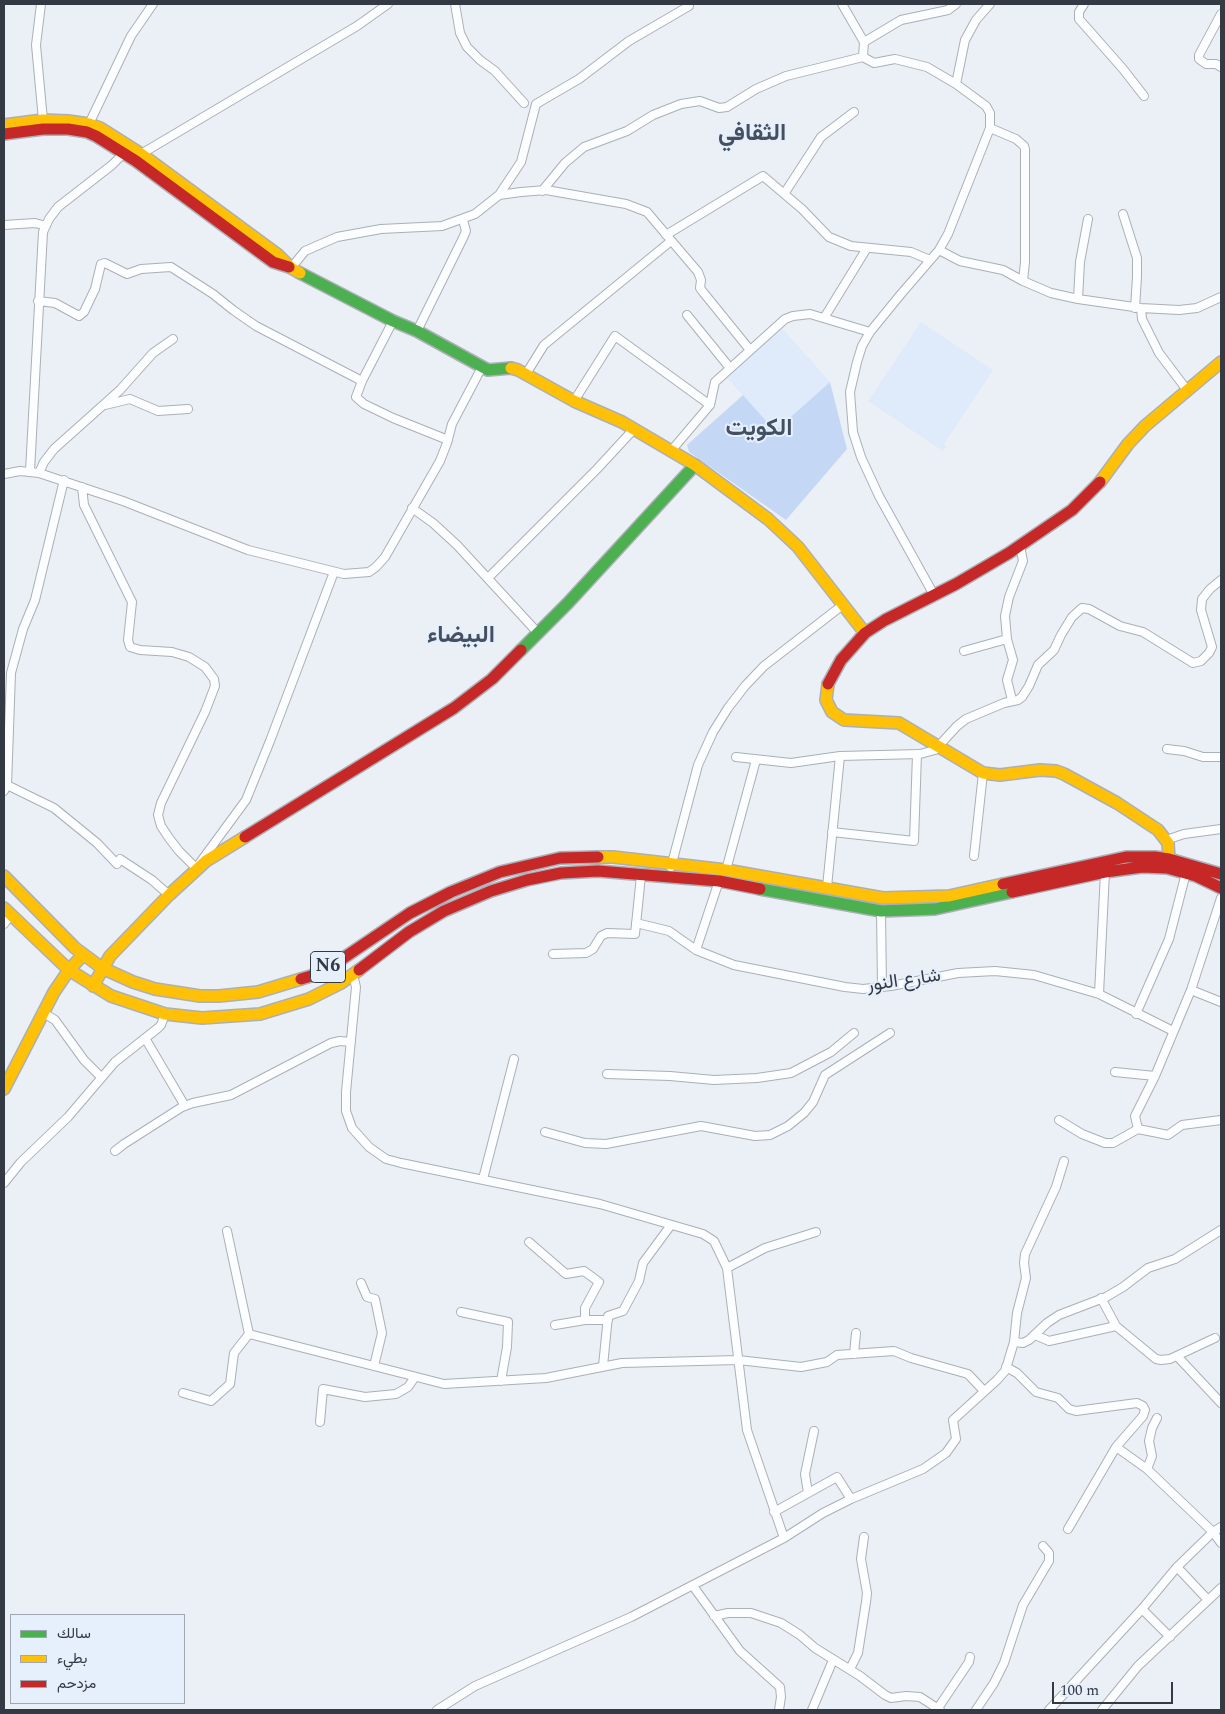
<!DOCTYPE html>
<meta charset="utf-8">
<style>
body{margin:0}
#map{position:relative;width:1225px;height:1714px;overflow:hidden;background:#ebf0f7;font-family:Spectral,Vazirmatn,serif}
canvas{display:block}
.frame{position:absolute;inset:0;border:5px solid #343a43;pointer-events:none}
.legend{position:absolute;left:10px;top:1614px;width:175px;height:90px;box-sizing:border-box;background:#e6effc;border:1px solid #9fa7b2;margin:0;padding:6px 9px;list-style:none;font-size:15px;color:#343a43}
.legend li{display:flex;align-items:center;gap:10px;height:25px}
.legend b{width:25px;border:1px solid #9fa7b2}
.scale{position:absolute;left:1052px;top:1682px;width:121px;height:22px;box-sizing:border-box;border:2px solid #343a43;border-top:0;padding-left:6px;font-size:15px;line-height:18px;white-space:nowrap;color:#343a43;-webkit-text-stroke:4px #e6effc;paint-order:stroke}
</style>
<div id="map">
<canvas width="1225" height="1714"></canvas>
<div class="frame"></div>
<ul class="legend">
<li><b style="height:6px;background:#4caf50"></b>سالك</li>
<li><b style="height:6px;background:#ffc107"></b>بطيء</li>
<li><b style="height:6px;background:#c62828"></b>مزدحم</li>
</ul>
<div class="scale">100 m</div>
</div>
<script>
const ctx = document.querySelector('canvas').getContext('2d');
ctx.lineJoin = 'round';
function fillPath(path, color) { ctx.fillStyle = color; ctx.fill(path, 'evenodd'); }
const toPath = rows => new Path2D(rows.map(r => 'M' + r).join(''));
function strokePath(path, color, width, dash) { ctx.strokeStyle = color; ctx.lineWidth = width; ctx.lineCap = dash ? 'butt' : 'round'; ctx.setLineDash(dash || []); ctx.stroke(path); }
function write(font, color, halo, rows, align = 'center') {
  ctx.font = font + ' Spectral,Vazirmatn,serif'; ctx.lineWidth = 4; ctx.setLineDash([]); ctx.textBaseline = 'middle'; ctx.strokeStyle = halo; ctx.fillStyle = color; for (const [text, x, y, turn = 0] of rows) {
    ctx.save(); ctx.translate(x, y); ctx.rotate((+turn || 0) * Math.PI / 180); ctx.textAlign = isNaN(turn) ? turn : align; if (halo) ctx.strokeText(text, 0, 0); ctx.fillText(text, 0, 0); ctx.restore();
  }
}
const built = toPath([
 [921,322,993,370,944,444,947,446,943,451,868,401],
 [782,328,830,382,775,431,727,378]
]);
const green = toPath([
 [830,382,847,449,786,520,689,452,687,445,743,395,775,431]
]);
const street = toPath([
 [41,4,36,45,43,120],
 [455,4,460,33,467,47,480,60,495,71,524,103],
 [842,4,864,42,863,57],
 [1084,4,1079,12,1079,19,1123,69,1144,96],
 [1221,14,1199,55,1199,59,1206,64,1216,64,1221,67],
 [864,42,901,20,948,10,956,4],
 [956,84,965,40,976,20,990,4],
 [89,124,131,36,153,4],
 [990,128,1016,139,1024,146,1025,149,1025,262,1023,281],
 [138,157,141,154,357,26,388,4],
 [542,191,565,163,584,147,627,131,653,115,681,104,700,101,719,108,727,107,756,89,786,76,863,57,874,63,895,59,927,67,956,84,986,106,990,113,990,128,948,234,939,250,901,294,870,332,862,346,857,362,850,392,853,432,861,457,879,496,934,595],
 [784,194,821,137,854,112],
 [499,195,521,192,546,190,626,204,647,212,698,272,701,280,700,288,703,292,750,350],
 [1123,214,1137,258,1137,277,1135,308],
 [4,225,35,223,46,226],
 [666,235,763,176,802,209,829,237,851,246,911,252,930,260],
 [939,250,960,261,1003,270,1023,281,1051,293,1078,299,1141,308,1179,310,1197,308,1221,297],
 [291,268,305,251,337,237,381,229,442,226,475,214,499,195,521,162,536,104,579,79,629,41,689,6,689,4],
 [1078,299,1080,262,1088,219],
 [38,301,55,303,79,316,84,312,95,289,101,264,105,263,127,274,141,269,171,267,213,294,233,310,256,326,362,381],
 [1141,308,1142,319,1159,353,1187,390],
 [687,315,730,368],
 [824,318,867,248],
 [393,321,362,381,356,397,364,404,393,418,448,440],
 [417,331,463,238,466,231,463,220],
 [526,374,544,345,671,241],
 [574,401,615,336,710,405],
 [105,405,130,399,158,411,188,409],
 [671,451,710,405,715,382,785,319,793,316,810,314,870,332],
 [30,471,43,232,49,219,58,207,112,165,127,150],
 [39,473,44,462,54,449,120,390,153,353,173,339],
 [4,474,20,471,39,473,123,501,248,550,344,574,369,572,376,567,385,557,440,461,447,443,452,424,482,367],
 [82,487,84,505,132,602,128,640,130,647,140,650,172,652,189,657,205,667,214,679,215,686,205,712,161,803,158,815,161,826,169,838,179,851,196,868,246,800,270,741,334,572],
 [412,508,433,523,457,545,538,633],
 [488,578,597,469,634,429],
 [964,651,1007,639],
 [1012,700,1007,680,1013,660,1007,639,1005,616,1009,597,1023,561,1020,546],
 [1167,749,1184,751,1203,757,1221,757],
 [736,757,791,763,840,756,920,754,935,750,957,726,966,719,1004,703,1018,700,1022,697,1029,686,1038,665,1054,650,1061,635,1072,617,1082,608,1089,609,1120,626,1143,632,1193,663,1201,661,1209,653,1212,647,1201,610,1202,599,1210,589,1221,580],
 [7,785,54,808,97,843,117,864,120,859,152,880,169,895],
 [4,791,7,785,11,673,23,629,35,600,64,480],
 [832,832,914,841,917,754],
 [1166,840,1184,834,1221,829],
 [974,856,983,773],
 [671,867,698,765,713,732,728,708,745,686,764,666,844,604],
 [726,870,756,760],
 [827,887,840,756],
 [1221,898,1191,990,1155,1076,1135,1116,1138,1129,1168,1135,1182,1125,1221,1120],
 [881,911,882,987],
 [636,923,669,931,696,950,734,965,845,987,863,989,891,986,958,973,995,971,1034,975,1099,994,1173,1031],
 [4,924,11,915],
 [696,950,719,881],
 [553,954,586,953,593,949,601,936,607,933,635,934,641,876],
 [353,975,356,987,346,1092,346,1111,352,1128,369,1147,386,1159,401,1163,600,1204,703,1234,714,1241,727,1268,747,1430,784,1538],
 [1191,990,1221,1002],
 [1099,994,1105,872],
 [42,1012,55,1020,84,1060,101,1077],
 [1136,1014,1169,939,1186,873],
 [145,1038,185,1106],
 [1115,1072,1155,1076],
 [607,1074,670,1076,714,1080,757,1078,791,1073,831,1052,854,1033],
 [1059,1120,1082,1134,1105,1143,1113,1143,1138,1129],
 [545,1132,585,1143,606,1144,701,1126,755,1136,770,1135,788,1126,804,1113,813,1102,825,1075,890,1033],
 [115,1151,124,1144,182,1107,193,1103,231,1095,331,1043,340,1041,351,1042],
 [483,1179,514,1059],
 [4,1183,21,1162,68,1117,115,1062,158,1028,161,1025,165,1014],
 [529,1242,566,1274,584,1271,599,1282,585,1308,585,1320,608,1320],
 [727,1268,765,1248,816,1232],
 [361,1283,367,1297,375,1299,382,1333,374,1366],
 [1101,1298,1116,1326,1156,1359,1161,1360,1170,1359,1215,1338],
 [461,1312,508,1322,507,1347,501,1381],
 [555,1325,585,1320],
 [249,1334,444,1384,546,1378,622,1363,738,1360,801,1367,827,1362,837,1355,894,1351,911,1358,968,1374,984,1391],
 [1035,1335,1049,1341,1116,1326],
 [1014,1342,1023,1343,1029,1340,1047,1323,1059,1315,1106,1297,1123,1287,1148,1268,1175,1259,1221,1230],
 [854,1354,856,1333],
 [1177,1356,1221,1403],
 [603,1366,608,1316,623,1311,639,1281,643,1263,671,1225],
 [1006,1367,1017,1373,1036,1392,1058,1398,1069,1409,1076,1411,1137,1403,1143,1406,1145,1410,1143,1416,1116,1447,1068,1529],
 [183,1393,211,1401,230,1384,234,1353,249,1334,227,1231],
 [1157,1418,1152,1428,1149,1441,1152,1456,1147,1469,1213,1532,1221,1543],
 [320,1422,323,1389,365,1397,396,1394,408,1387,415,1377],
 [1116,1447,1147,1469],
 [808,1493,805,1474,814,1431],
 [774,1512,837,1477,851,1499],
 [1177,1567,1208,1600],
 [693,1586,740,1651,780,1687,781,1697,779,1710],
 [1142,1609,1170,1637],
 [714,1616,728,1613,751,1613,781,1623,800,1635,815,1648,860,1676,885,1695,891,1698,906,1696,920,1697,940,1710],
 [850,1669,858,1653,866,1602,867,1593,861,1559,864,1537],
 [938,1708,969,1662,970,1657],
 [437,1710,475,1686,631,1617,784,1538,823,1513,851,1499,923,1469,946,1453,956,1439,953,1420,997,1380,1005,1371,1008,1362,1014,1342,1017,1313,1026,1278,1024,1263,1025,1254,1056,1187,1064,1161],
 [812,1710,833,1660],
 [976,1710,994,1683,1004,1663,1023,1605,1049,1561,1049,1553,1043,1546],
 [1049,1710,1142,1609,1177,1567,1213,1532,1221,1527],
 [1102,1710,1138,1666,1221,1588]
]);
const fast = toPath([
 [300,273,393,321,417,331,488,370,511,368],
 [521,650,568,603,695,465],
 [760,889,881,911,935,909,1012,892]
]);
const slow = toPath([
 [4,125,43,120,68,121,89,124,100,128,141,154,278,255,291,268,300,273],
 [511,368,518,370,574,401,622,422,695,465,768,519,798,547,865,633],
 [1100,482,1128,444,1145,426,1221,362],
 [828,684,826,700,832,712,844,720,899,723,983,773,1000,775,1040,770,1056,771,1064,774,1117,803,1158,830,1168,843,1169,859],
 [598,857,613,857,726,870,883,898,949,896,1003,884],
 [4,876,75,948,102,968,133,982,155,989,200,996,219,996,258,992,301,979],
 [4,908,69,970,111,996,165,1014,202,1018,260,1014,309,999,341,983,359,970],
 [93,986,110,956,169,895,206,861,245,837],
 [4,1089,54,992,69,970,83,955]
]);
const jam = toPath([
 [4,134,43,129,68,129,87,132,96,136,136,161,273,262,289,267],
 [828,684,841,660,865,633,885,620,956,584,1009,553,1072,510,1100,482],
 [245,837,454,708,492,679,521,650],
 [1003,884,1126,857,1155,857,1169,859,1221,874],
 [1012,892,1105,872,1142,867,1167,868,1196,876,1221,888],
 [359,970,409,932,444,911,491,891,527,880,561,873,598,871,719,881,760,889],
 [301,979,311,976,342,959,410,913,451,892,500,872,560,858,598,857]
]);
const shields = [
 [328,967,35]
];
const shieldNames = [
 ["N6",328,967]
];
const streetNames = [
 ["شارع النور",904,982,-8]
];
const districtNames = [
 ["الثقافي",752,135],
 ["الكويت",759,430],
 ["البيضاء",461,637]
];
fillPath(built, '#dfeafa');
fillPath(green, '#c4d8f6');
strokePath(street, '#abafb6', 10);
strokePath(fast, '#abafb6', 14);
strokePath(slow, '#abafb6', 14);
strokePath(jam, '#abafb6', 14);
strokePath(street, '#fcfdfe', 8);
strokePath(fast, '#4caf50', 11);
strokePath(slow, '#ffc107', 11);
strokePath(jam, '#c62828', 11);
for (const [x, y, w] of shields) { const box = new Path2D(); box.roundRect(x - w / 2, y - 15.5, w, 31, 4); ctx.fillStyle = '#e6effc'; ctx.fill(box); strokePath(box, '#343a43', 1); }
write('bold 18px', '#343a43', null, shieldNames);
write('19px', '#343a43', '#e6effc', streetNames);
write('bold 24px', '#445062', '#e6effc', districtNames);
</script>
